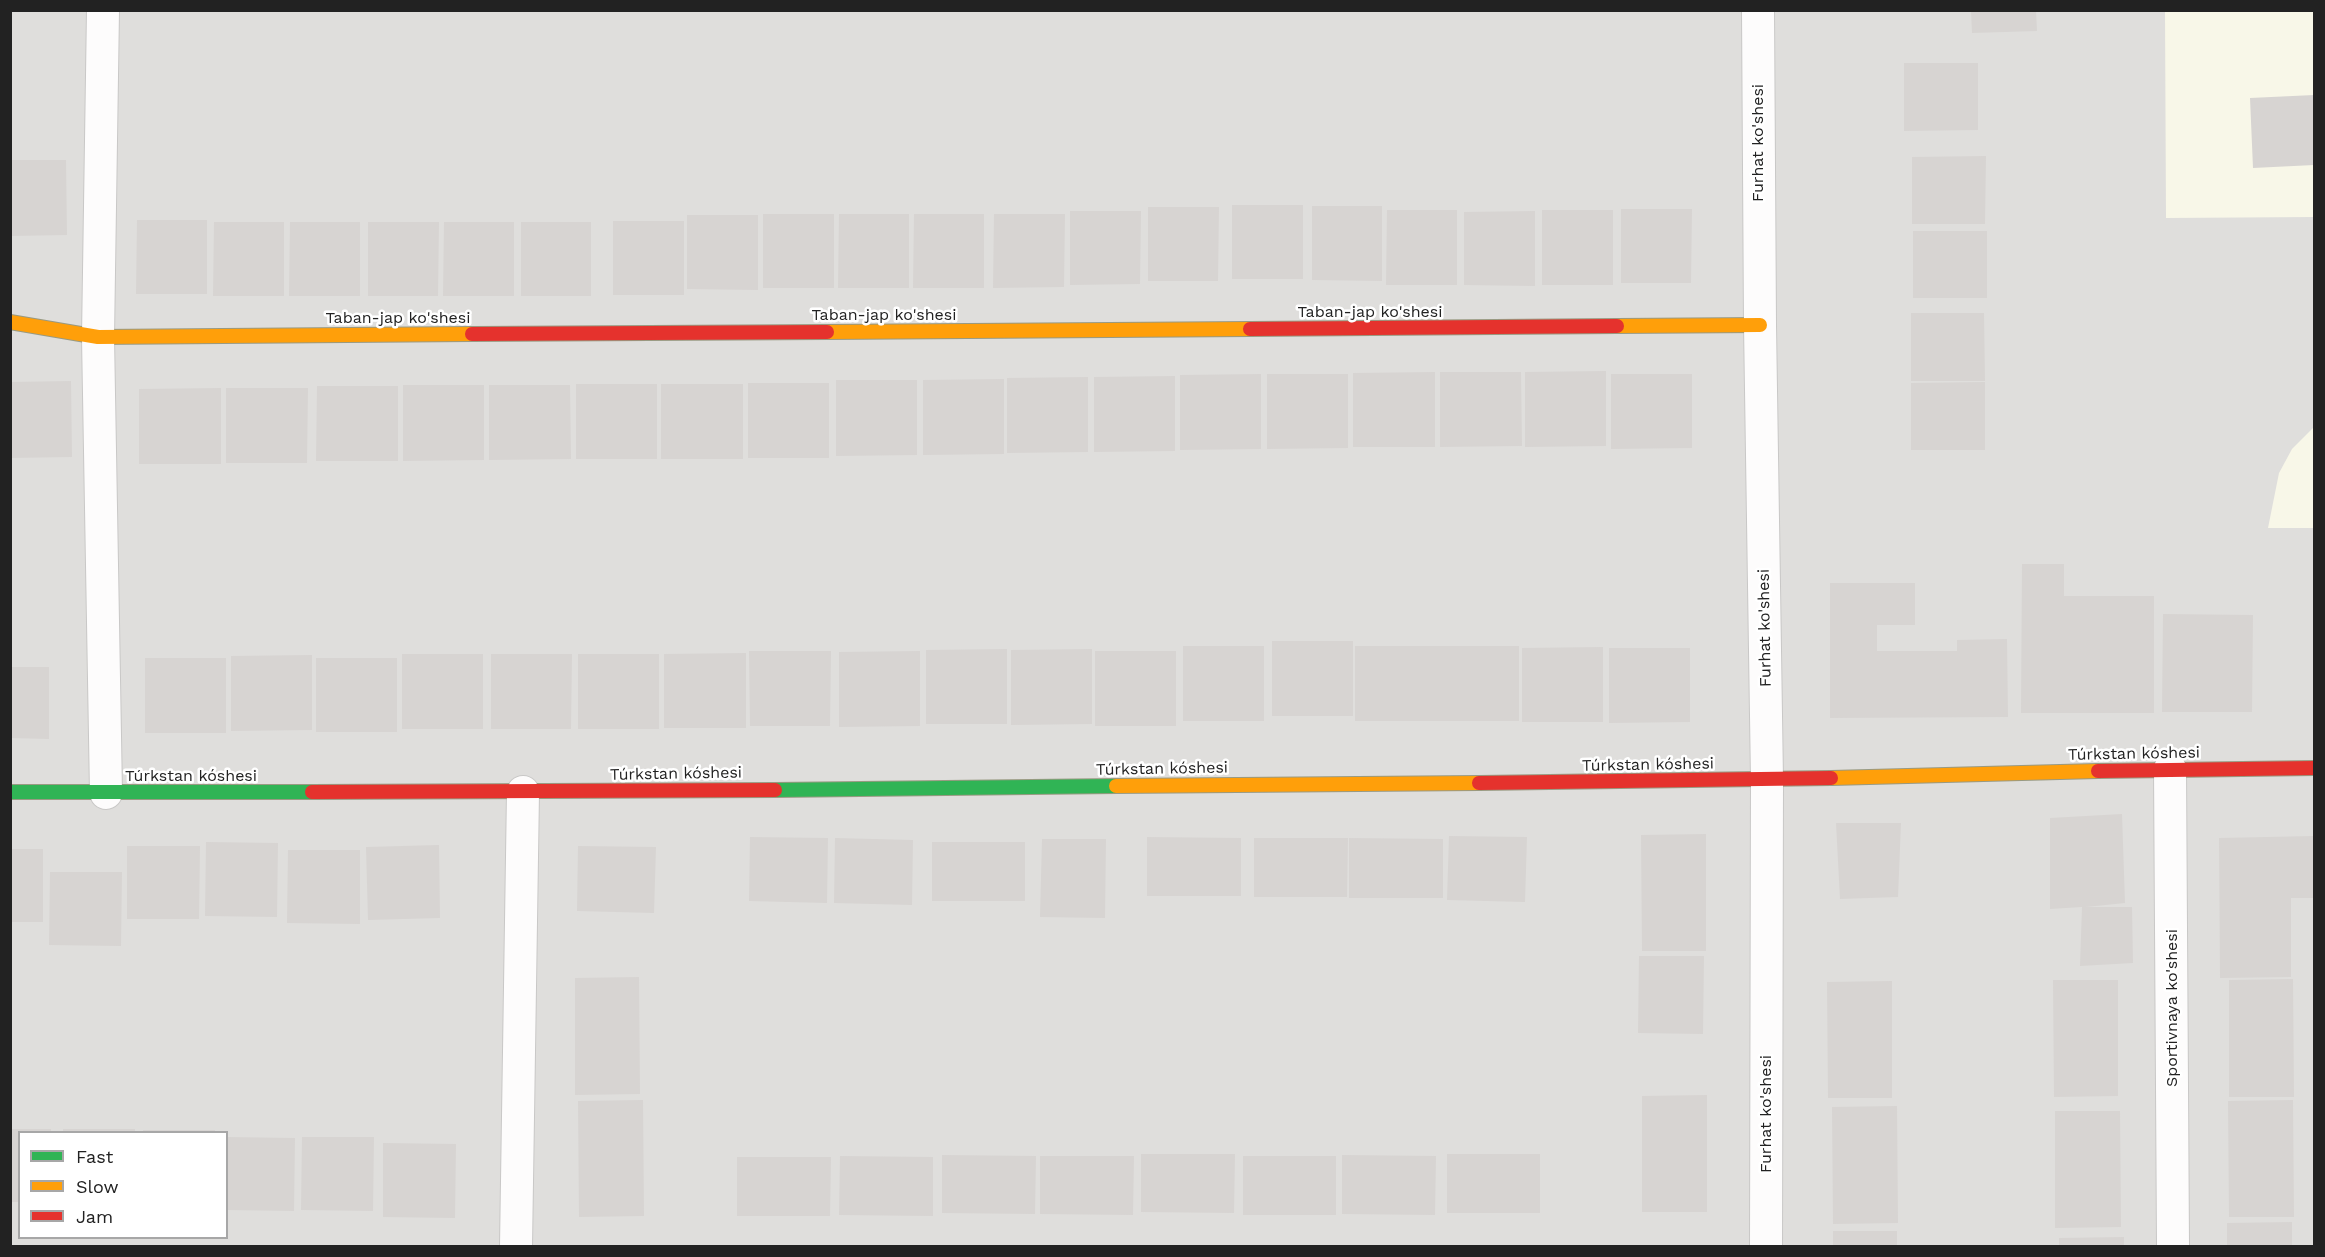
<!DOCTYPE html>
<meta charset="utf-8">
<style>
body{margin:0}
#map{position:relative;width:2325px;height:1257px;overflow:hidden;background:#f0eeeb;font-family:"Work Sans",sans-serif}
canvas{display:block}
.frame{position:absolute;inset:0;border:12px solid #222;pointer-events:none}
.legend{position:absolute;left:18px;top:1131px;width:210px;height:108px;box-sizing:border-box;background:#fff;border:2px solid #a7a7a7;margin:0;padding:8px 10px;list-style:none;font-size:18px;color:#222}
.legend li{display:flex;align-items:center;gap:12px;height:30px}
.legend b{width:30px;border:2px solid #a7a7a7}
</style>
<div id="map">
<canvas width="2325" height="1257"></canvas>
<div class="frame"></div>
<ul class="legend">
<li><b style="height:8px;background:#30b455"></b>Fast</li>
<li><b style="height:8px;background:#ff9f0a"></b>Slow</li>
<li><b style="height:8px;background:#e5322d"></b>Jam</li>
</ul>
</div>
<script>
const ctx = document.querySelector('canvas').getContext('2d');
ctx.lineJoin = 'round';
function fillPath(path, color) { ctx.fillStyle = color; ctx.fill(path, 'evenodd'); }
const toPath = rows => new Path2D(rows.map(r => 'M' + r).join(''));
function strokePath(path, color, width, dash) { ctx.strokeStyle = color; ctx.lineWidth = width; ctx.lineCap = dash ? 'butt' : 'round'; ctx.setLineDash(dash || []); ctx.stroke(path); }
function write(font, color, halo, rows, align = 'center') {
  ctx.font = font + ' "Work Sans",sans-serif'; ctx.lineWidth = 5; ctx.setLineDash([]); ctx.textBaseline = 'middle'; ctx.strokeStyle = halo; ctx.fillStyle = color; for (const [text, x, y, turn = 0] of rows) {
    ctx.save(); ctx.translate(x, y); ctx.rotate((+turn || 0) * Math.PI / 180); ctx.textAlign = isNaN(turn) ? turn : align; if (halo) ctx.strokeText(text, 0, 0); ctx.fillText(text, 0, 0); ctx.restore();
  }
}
const residential = toPath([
 [10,11,2314,11,2314,1246,11,1246],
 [20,1132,226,1132,226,1238,20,1238]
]);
const education = toPath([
 [2165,11,2314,11,2314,217,2166,218],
 [2314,427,2314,528,2268,528,2279,473,2292,449]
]);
const building = toPath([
 [1971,10,2036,10,2037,31,1972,33],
 [1904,63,1978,63,1978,130,1904,131],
 [2314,95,2314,165,2253,168,2250,98],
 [1986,156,1985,224,1912,224,1912,157],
 [10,160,66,160,67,235,10,236],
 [1232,205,1303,205,1303,279,1232,279],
 [1312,206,1382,206,1382,281,1312,280],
 [1148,207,1219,207,1218,281,1148,281],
 [1621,209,1692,209,1691,283,1621,283],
 [1387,210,1457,210,1457,285,1386,285],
 [1542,210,1613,210,1613,285,1542,285],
 [1070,211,1141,211,1140,284,1070,285],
 [1535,211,1535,286,1464,285,1464,212],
 [763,214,834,214,834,288,763,288],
 [839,214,909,214,909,288,838,288],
 [914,214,984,214,984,288,913,288],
 [994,214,1065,214,1064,287,993,288],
 [687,215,758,215,758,290,687,289],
 [137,220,207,220,207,294,136,294],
 [613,221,684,221,684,295,613,295],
 [214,222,284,222,284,296,213,296],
 [290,222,360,222,360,296,289,296],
 [368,222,439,222,438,296,368,296],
 [444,222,514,222,514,296,443,296],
 [521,222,591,222,591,296,521,296],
 [1913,231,1987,231,1987,298,1913,298],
 [1911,313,1984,313,1985,381,1911,381],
 [1606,371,1606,446,1525,447,1525,372],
 [1435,372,1435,447,1353,447,1353,373],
 [1440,372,1521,372,1522,446,1440,447],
 [1261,374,1261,449,1180,450,1180,375],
 [1267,374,1348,374,1348,448,1267,449],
 [1611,374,1692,374,1692,448,1611,449],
 [1175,376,1175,451,1094,452,1094,377],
 [1088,377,1088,452,1007,453,1007,378],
 [1004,379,1004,454,923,455,923,380],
 [836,380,917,380,917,455,836,456],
 [71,381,72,457,10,458,10,382],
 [1985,382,1985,450,1911,450,1911,383],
 [748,383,829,383,829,458,748,458],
 [576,384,657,384,657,459,576,459],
 [661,384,743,384,743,459,661,459],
 [403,385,484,385,484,460,403,461],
 [489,385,570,385,571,459,489,460],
 [317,386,398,386,398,461,316,461],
 [221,388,221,464,139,464,139,389],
 [226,388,308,388,307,463,226,463],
 [2022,564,2064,564,2064,596,2154,596,2154,713,2021,713],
 [1830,583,1915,583,1915,625,1877,625,1877,651,1957,651,1957,640,2007,639,2008,717,1830,718],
 [2163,614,2253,615,2252,712,2162,712],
 [1272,641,1353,641,1353,716,1272,716],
 [1183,646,1264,646,1264,721,1183,721],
 [1355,646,1519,646,1519,721,1355,721],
 [1603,647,1603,722,1522,722,1522,648],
 [1609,648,1690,648,1690,722,1609,723],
 [1007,649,1007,724,926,724,926,650],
 [1092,649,1092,724,1011,725,1011,650],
 [749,651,831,651,830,726,750,726],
 [920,651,920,726,839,727,839,652],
 [1095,651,1176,651,1176,726,1095,726],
 [746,653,746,728,664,728,664,654],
 [402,654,483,654,483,729,402,729],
 [491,654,572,654,571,729,491,729],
 [578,654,659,654,659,729,578,729],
 [312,655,312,730,231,731,231,656],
 [145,658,226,658,226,733,145,733],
 [316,658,397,658,397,732,316,732],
 [10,667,49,667,49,739,10,738],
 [2122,814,2125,903,2086,907,2132,907,2133,963,2080,966,2082,907,2050,909,2050,818],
 [1836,823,1901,823,1898,897,1840,899],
 [1706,834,1706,951,1642,951,1641,835],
 [1449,836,1527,837,1525,902,1447,900],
 [2314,836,2314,898,2291,898,2291,977,2220,978,2219,838],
 [750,837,828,838,827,903,749,901],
 [1147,837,1241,838,1241,896,1147,896],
 [835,838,913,840,912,905,834,903],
 [1254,838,1348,838,1347,897,1254,897],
 [1349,838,1443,839,1443,898,1349,898],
 [1042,839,1106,839,1105,918,1040,917],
 [206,842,278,843,277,917,205,916],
 [932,842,1025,842,1025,901,932,901],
 [439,845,440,918,368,920,366,847],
 [127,846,200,846,199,919,127,919],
 [578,846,656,847,654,913,577,911],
 [10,849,43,849,43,922,10,922],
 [288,850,360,850,360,924,287,923],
 [50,872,122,872,121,946,49,945],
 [1639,956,1704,956,1703,1034,1638,1033],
 [639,977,640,1094,575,1095,575,978],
 [2293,979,2294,1097,2229,1097,2229,980],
 [2053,980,2118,980,2118,1096,2054,1097],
 [1892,981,1892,1098,1828,1098,1827,982],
 [1707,1095,1707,1212,1642,1212,1642,1096],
 [643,1100,644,1216,579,1217,578,1101],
 [2293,1100,2294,1217,2229,1217,2228,1101],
 [1897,1106,1898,1223,1833,1224,1832,1107],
 [2055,1111,2120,1111,2121,1227,2055,1228],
 [10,1129,51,1129,51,1132,20,1132,20,1202,10,1202],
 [63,1129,135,1129,135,1132,63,1132],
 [143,1130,215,1130,215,1132,143,1132],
 [226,1137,295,1138,294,1211,226,1210],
 [302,1137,374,1137,373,1211,301,1210],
 [383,1143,456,1144,455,1218,383,1217],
 [1141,1154,1235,1154,1234,1213,1141,1212],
 [1447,1154,1540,1154,1540,1213,1447,1213],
 [942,1155,1036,1156,1035,1214,942,1213],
 [1342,1155,1436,1156,1435,1215,1342,1214],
 [840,1156,933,1157,933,1216,839,1215],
 [1040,1156,1134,1156,1133,1215,1040,1214],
 [1243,1156,1336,1156,1336,1215,1243,1215],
 [737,1157,831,1157,830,1216,737,1216],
 [2292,1222,2292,1246,2227,1246,2227,1223],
 [1833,1231,1897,1231,1897,1246,1833,1246],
 [2124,1237,2124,1246,2059,1246,2059,1238]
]);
const street = toPath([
 [103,10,98,337,106,793],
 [1758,10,1760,325,1767,780,1766,1246],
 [2170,769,2173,1246],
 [516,1246,523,792]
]);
const fast = toPath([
 [775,790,1116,786],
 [10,792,312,792]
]);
const slow = toPath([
 [10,322,98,337,472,334],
 [1617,326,1760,325],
 [827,332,1250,329],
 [1831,778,2098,771],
 [1116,786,1479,783]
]);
const jam = toPath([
 [1250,329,1617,326],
 [472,334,827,332],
 [2098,771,2314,768],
 [1479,783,1831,778],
 [312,792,775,790]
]);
const streetNames = [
 ["Furhat ko'shesi",1758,143,-90],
 ["Taban-jap ko'shesi",1370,312],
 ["Taban-jap ko'shesi",884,315],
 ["Taban-jap ko'shesi",398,318],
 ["Furhat ko'shesi",1765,628,-91],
 ["Túrkstan kóshesi",2134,754,-1],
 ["Túrkstan kóshesi",1648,765,-1],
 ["Túrkstan kóshesi",1162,769,-1],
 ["Túrkstan kóshesi",676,774,-1],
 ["Túrkstan kóshesi",191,776],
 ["Sportivnaya ko'shesi",2172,1008,-90],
 ["Furhat ko'shesi",1766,1114,-90]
];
fillPath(residential, '#dfdedc');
fillPath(education, '#f8f7e8');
fillPath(building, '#d7d4d2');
strokePath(street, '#c9c8c7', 34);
strokePath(fast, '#999a82', 16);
strokePath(slow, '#999a82', 16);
strokePath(jam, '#999a82', 16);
strokePath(street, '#fdfcfc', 32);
strokePath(fast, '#30b455', 14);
strokePath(slow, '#ff9f0a', 14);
strokePath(jam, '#e5322d', 14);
write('16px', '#222', '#fff', streetNames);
</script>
